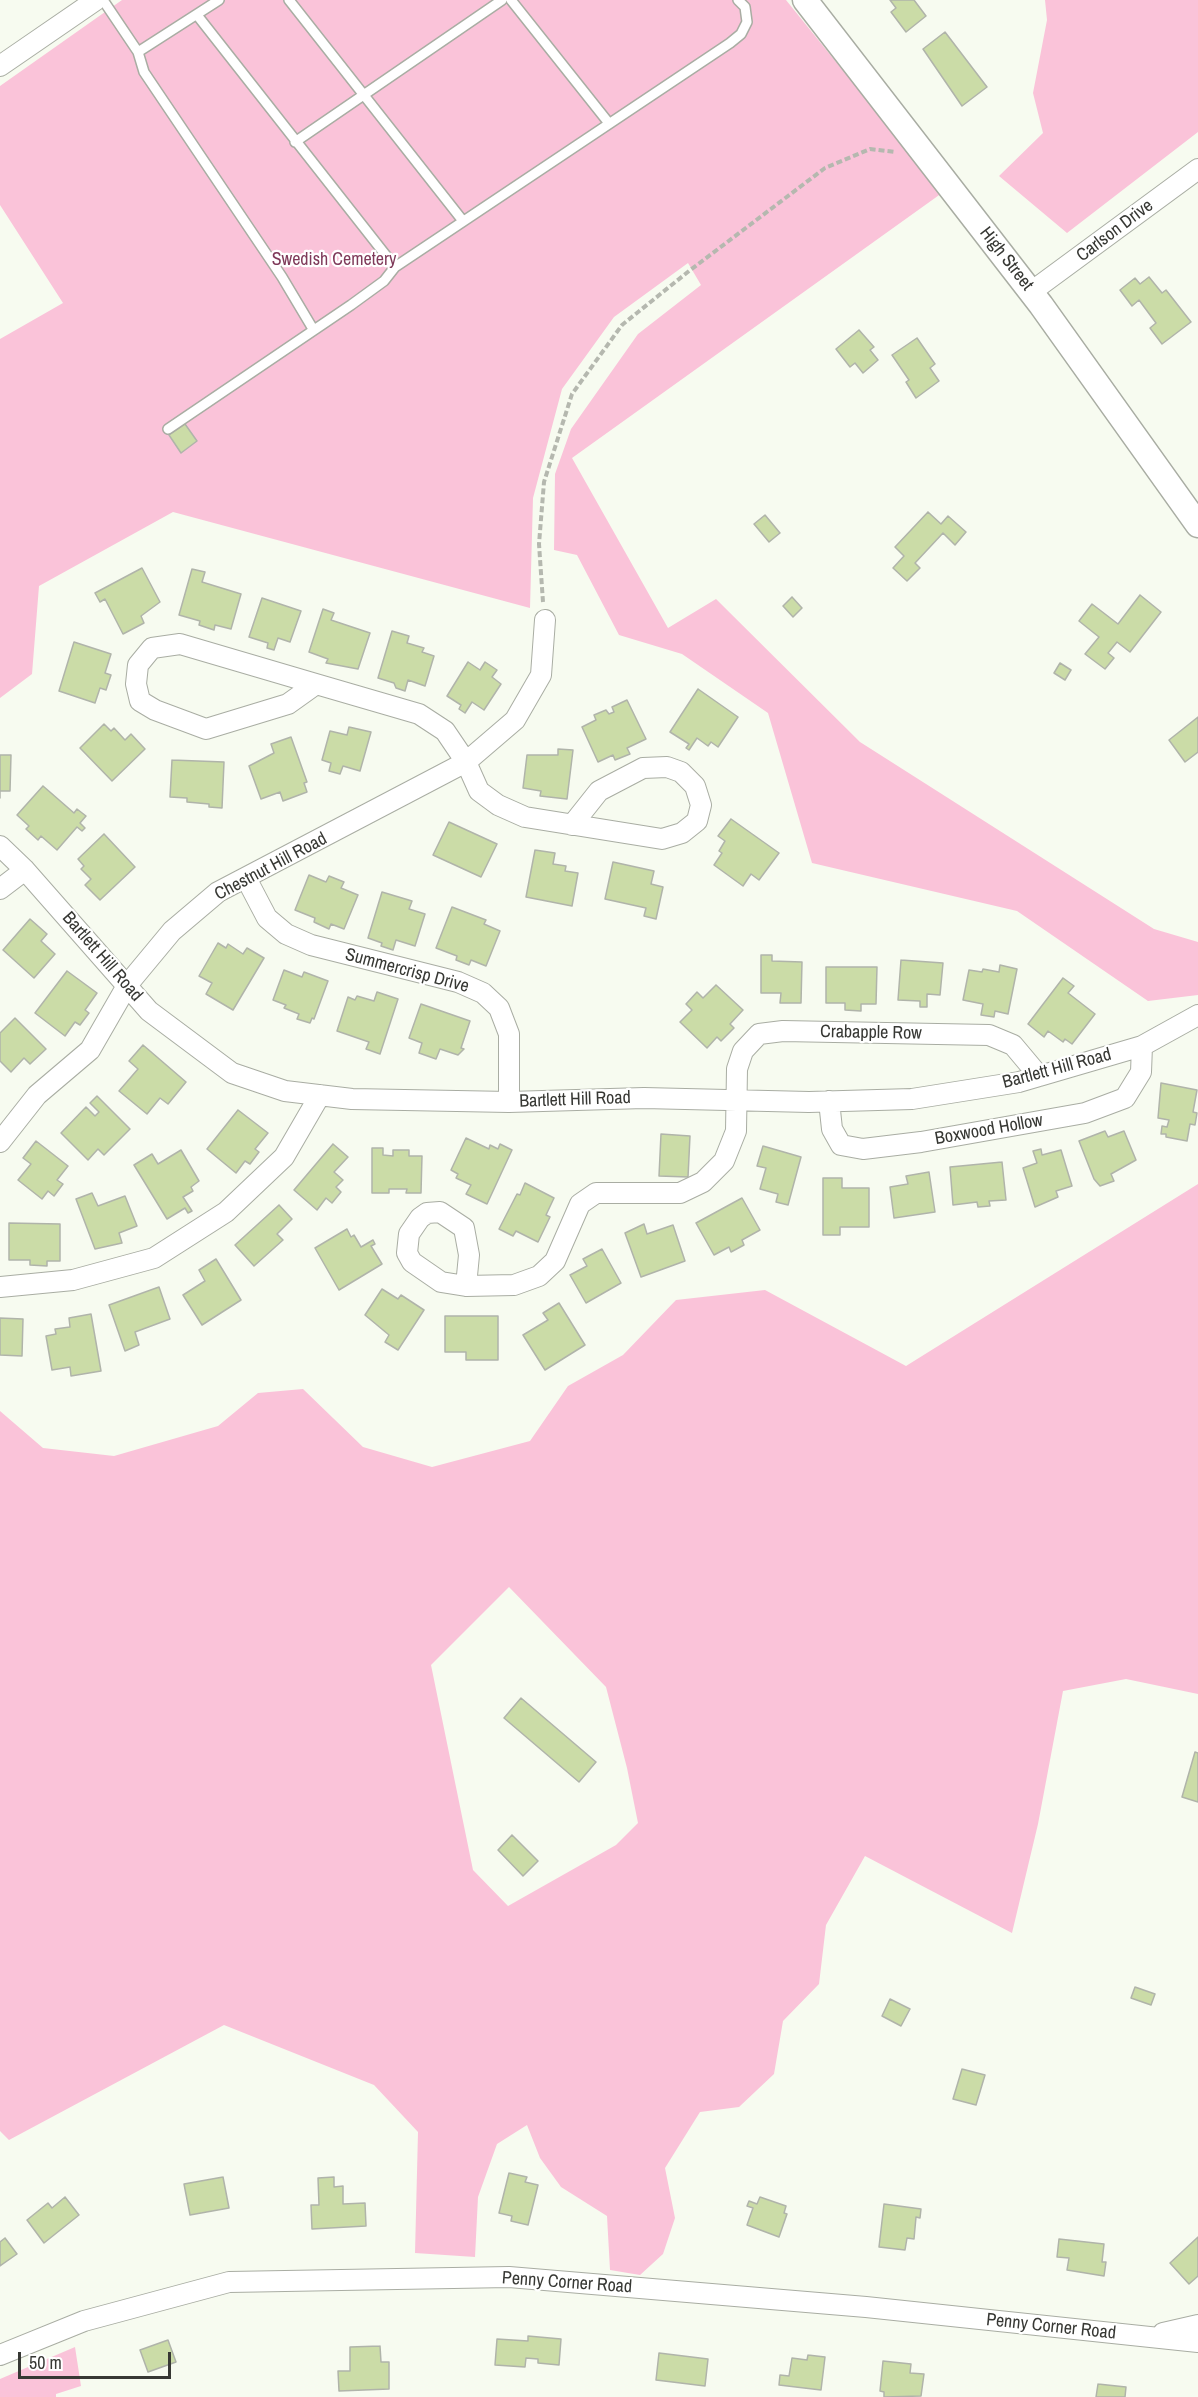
<!DOCTYPE html>
<style>
body{margin:0}
#map{position:relative;width:1198px;height:2397px;overflow:hidden;background:#f7fbf0;font-family:"Archivo Narrow",sans-serif}
canvas{display:block}
.scale{position:absolute;left:18px;top:2352px;width:153px;height:27px;box-sizing:border-box;border:3px solid #373834;border-top:0;padding-left:8px;font-size:18px;line-height:21px;white-space:nowrap;color:#373834;-webkit-text-stroke:4px #fff;paint-order:stroke}
</style>
<div id="map">
<canvas width="1198" height="2397"></canvas>
<div class="scale">50 m</div>
</div>
<script>
const ctx = document.querySelector('canvas').getContext('2d');
ctx.lineJoin = 'round';
function fillPath(path, color) { ctx.fillStyle = color; ctx.fill(path, 'evenodd'); }
const toPath = rows => new Path2D(rows.map(r => 'M' + r).join(''));
function strokePath(path, color, width, dash) { ctx.strokeStyle = color; ctx.lineWidth = width; ctx.lineCap = dash ? 'butt' : 'round'; ctx.setLineDash(dash || []); ctx.stroke(path); }
function write(font, color, halo, rows, align = 'center') {
  ctx.font = font + ' "Archivo Narrow",sans-serif'; ctx.lineWidth = 4.5; ctx.setLineDash([]); ctx.textBaseline = 'middle'; ctx.strokeStyle = halo; ctx.fillStyle = color; for (const [text, x, y, turn = 0] of rows) {
    ctx.save(); ctx.translate(x, y); ctx.rotate((+turn || 0) * Math.PI / 180); ctx.textAlign = isNaN(turn) ? turn : align; if (halo) ctx.strokeText(text, 0, 0); ctx.fillText(text, 0, 0); ctx.restore();
  }
}
const green = toPath([
 [122,0,786,0,942,193,572,458,668,628,716,599,860,742,1154,929,1198,942,1198,995,1148,1001,1017,911,812,863,768,713,682,654,619,635,577,555,554,550,555,474,571,429,638,334,701,285,688,263,614,317,562,389,533,498,530,608,173,512,39,586,32,674,0,698,0,339,63,303,0,205,0,86],
 [1045,0,1198,0,1198,132,1067,233,999,176,1043,133,1033,93,1047,20],
 [1198,1184,1198,1694,1126,1679,1063,1691,1038,1824,1012,1933,865,1856,826,1925,819,1984,783,2021,774,2074,739,2107,700,2112,665,2168,675,2218,663,2254,640,2275,610,2270,607,2216,561,2187,540,2158,527,2125,497,2144,478,2197,475,2257,415,2253,418,2132,374,2085,224,2025,9,2140,0,2131,0,1411,43,1448,114,1456,218,1426,258,1393,303,1389,363,1447,432,1467,530,1441,568,1386,623,1355,676,1300,765,1290,906,1366],
 [509,1587,606,1687,627,1768,638,1823,616,1845,508,1906,473,1870,431,1665],
 [75,2347,81,2386,56,2394,56,2397,0,2397,0,2379]
]);
const building = toPath([
 [890,0,914,0,926,16,906,32,891,12,896,8,890,0],
 [945,32,987,87,962,106,923,49,945,32],
 [1149,277,1162,293,1166,290,1191,322,1162,344,1150,328,1156,323,1139,300,1132,306,1120,290,1135,278,1140,284,1149,277],
 [859,330,874,347,870,350,878,360,863,373,855,363,850,367,836,349,859,330],
 [917,338,935,364,930,368,939,381,916,398,906,382,909,380,892,355,917,338],
 [185,424,197,441,181,453,169,435,185,424],
 [928,512,941,524,948,516,966,532,955,545,943,533,915,563,920,568,907,581,893,568,904,556,895,547,928,512],
 [765,515,780,533,769,542,754,524,765,515],
 [142,568,160,602,141,616,144,623,123,634,105,599,100,602,95,593,142,568],
 [192,569,205,572,202,582,241,594,231,629,215,625,214,630,199,625,200,621,179,615,192,569],
 [1140,595,1161,612,1130,652,1117,642,1108,653,1114,658,1105,669,1085,654,1099,637,1079,621,1092,604,1118,624,1140,595],
 [792,597,802,608,793,617,783,606,792,597],
 [262,598,301,611,290,642,278,638,274,650,267,648,268,643,249,637,262,598],
 [323,609,334,613,331,620,370,633,358,669,326,663,328,659,309,652,323,609],
 [392,631,409,636,407,643,424,648,422,652,434,656,425,686,408,680,405,691,396,688,394,683,378,678,392,631],
 [74,642,111,654,105,673,111,675,106,690,100,688,95,703,59,691,74,642],
 [468,662,480,670,485,662,497,670,492,677,501,684,484,710,472,702,465,713,459,709,461,705,447,696,468,662],
 [1060,663,1071,670,1065,680,1054,673,1060,663],
 [698,689,738,717,718,747,711,742,708,746,697,738,689,750,686,748,689,744,670,732,698,689],
 [627,700,646,739,627,748,630,754,615,760,613,755,598,762,582,727,596,720,594,715,606,710,609,714,614,712,612,707,627,700],
 [1198,717,1198,752,1185,762,1169,740,1198,717],
 [104,724,111,731,114,728,125,740,131,734,145,749,112,781,80,748,104,724],
 [349,727,371,732,360,771,343,766,340,774,329,771,331,763,322,760,330,731,347,735,349,727],
 [291,737,307,782,304,783,307,792,283,801,280,792,261,799,249,766,274,753,271,744,291,737],
 [558,749,573,750,567,799,540,796,541,791,523,788,527,755,558,755,558,749],
 [0,755,11,755,10,791,0,791,0,798,0,755],
 [172,760,224,762,222,808,209,807,209,804,187,802,187,798,170,797,172,760],
 [43,786,74,813,77,809,86,816,80,823,85,828,82,831,77,827,57,850,41,836,38,840,26,829,29,826,17,815,43,786],
 [731,819,779,853,759,880,751,874,743,886,714,865,722,853,719,851,725,841,718,836,731,819],
 [449,822,497,844,481,877,433,855,449,822],
 [104,834,135,867,100,900,85,885,91,879,81,869,84,866,78,859,104,834],
 [535,850,555,853,553,864,566,866,565,871,578,873,572,906,526,897,535,850],
 [613,862,654,871,651,884,663,887,656,919,644,916,646,908,605,899,613,862],
 [309,875,326,882,329,876,344,882,341,888,358,895,344,929,331,924,329,929,314,922,315,918,295,910,309,875],
 [382,892,412,901,409,909,425,914,415,946,396,940,393,950,381,946,382,943,368,938,382,892],
 [452,907,486,920,484,924,500,931,486,966,471,960,469,965,456,960,457,956,436,948,452,907],
 [30,919,47,934,41,941,55,954,34,978,3,950,30,919],
 [218,943,226,948,228,944,243,954,247,948,264,958,233,1010,206,994,212,983,199,976,218,943],
 [761,955,772,955,772,961,802,962,801,1003,780,1003,781,993,761,993,761,955],
 [901,960,943,963,940,995,927,994,927,1007,920,1007,920,1001,898,1000,901,960],
 [1000,965,1017,969,1008,1014,995,1011,994,1017,981,1015,983,1004,963,1000,969,970,982,972,983,969,999,972,1000,965],
 [826,967,877,967,876,1004,861,1004,861,1011,845,1010,845,1003,826,1003,826,967],
 [284,970,302,977,304,972,328,981,314,1019,312,1018,310,1023,297,1019,299,1014,284,1008,286,1005,273,1000,284,970],
 [67,971,97,993,85,1010,89,1013,80,1025,75,1022,65,1036,35,1013,67,971],
 [1063,978,1074,986,1068,993,1095,1014,1072,1044,1065,1039,1063,1042,1048,1031,1044,1037,1028,1024,1063,978],
 [716,985,743,1010,730,1024,734,1028,721,1041,717,1037,707,1048,680,1022,692,1010,686,1004,697,992,703,998,716,985],
 [377,992,398,999,380,1054,366,1049,369,1042,337,1031,348,997,355,1000,357,996,374,1001,377,992],
 [421,1004,470,1021,461,1048,464,1049,458,1055,440,1049,436,1059,419,1053,422,1043,409,1038,421,1004],
 [15,1018,46,1049,30,1064,24,1058,11,1072,0,1061,0,1033,15,1018],
 [143,1045,186,1082,168,1104,160,1098,147,1114,119,1091,138,1069,129,1061,143,1045],
 [1161,1083,1197,1090,1193,1112,1197,1113,1195,1125,1190,1124,1187,1141,1166,1137,1166,1134,1161,1134,1162,1126,1167,1127,1169,1120,1158,1118,1161,1083],
 [97,1096,130,1129,104,1155,98,1149,88,1160,61,1133,86,1107,95,1116,99,1112,90,1103,97,1096],
 [238,1110,268,1133,255,1149,259,1152,250,1164,245,1161,236,1173,207,1149,238,1110],
 [1105,1131,1108,1137,1124,1131,1136,1160,1111,1174,1114,1181,1100,1186,1094,1179,1079,1141,1105,1131],
 [661,1134,690,1136,688,1177,659,1176,661,1134],
 [466,1138,489,1149,490,1145,498,1149,500,1144,512,1150,487,1204,466,1194,471,1185,456,1178,458,1174,451,1170,466,1138],
 [36,1141,68,1166,57,1180,63,1184,54,1196,48,1191,42,1199,18,1180,31,1164,23,1158,36,1141],
 [333,1144,348,1157,334,1172,343,1180,336,1187,341,1192,332,1203,326,1198,317,1210,294,1190,333,1144],
 [763,1146,801,1157,788,1205,776,1202,778,1194,760,1189,766,1168,757,1166,763,1146],
 [372,1148,383,1148,383,1155,393,1156,393,1150,409,1150,409,1156,422,1156,421,1193,406,1193,407,1189,389,1189,389,1193,372,1193,372,1148],
 [1041,1149,1042,1155,1061,1150,1072,1186,1056,1191,1058,1197,1035,1207,1023,1168,1037,1163,1033,1151,1041,1149],
 [181,1150,199,1181,191,1187,193,1191,183,1197,192,1211,188,1213,185,1208,167,1219,134,1165,152,1154,158,1164,181,1150],
 [1002,1162,1006,1200,989,1201,990,1206,978,1207,977,1202,953,1205,950,1167,1002,1162],
 [929,1172,935,1212,894,1218,890,1187,908,1184,906,1176,929,1172],
 [823,1178,842,1178,842,1188,869,1188,869,1227,840,1227,840,1235,823,1235,823,1178],
 [525,1183,554,1198,546,1215,550,1217,538,1242,516,1231,513,1236,499,1229,517,1194,520,1195,525,1183],
 [92,1193,98,1206,125,1196,137,1226,119,1233,122,1243,95,1249,76,1199,92,1193],
 [742,1198,760,1230,742,1240,744,1245,731,1252,729,1247,714,1255,696,1223,742,1198],
 [279,1205,292,1219,277,1234,283,1240,254,1266,235,1245,279,1205],
 [9,1223,60,1224,60,1261,47,1261,47,1266,30,1265,30,1260,9,1260,9,1223],
 [644,1224,647,1234,673,1225,685,1261,641,1277,625,1233,644,1224],
 [347,1229,351,1237,354,1235,361,1247,373,1240,375,1244,371,1246,382,1264,339,1290,315,1248,347,1229],
 [602,1249,621,1283,586,1303,570,1275,587,1266,583,1259,602,1249],
 [216,1259,241,1300,202,1325,183,1295,205,1281,199,1270,216,1259],
 [159,1287,170,1319,135,1332,139,1345,125,1351,109,1305,159,1287],
 [382,1289,398,1299,401,1295,424,1310,398,1350,385,1342,389,1335,365,1315,382,1289],
 [559,1303,585,1345,545,1370,523,1335,548,1320,543,1313,559,1303],
 [91,1314,101,1371,71,1376,70,1367,52,1370,46,1336,56,1334,55,1329,70,1327,69,1318,91,1314],
 [445,1316,498,1316,498,1360,466,1360,466,1352,445,1352,445,1316],
 [0,1318,23,1319,22,1356,0,1355,0,1318],
 [521,1698,596,1762,579,1782,504,1718,521,1698],
 [1195,1752,1198,1753,1198,1802,1182,1797,1195,1752],
 [512,1835,538,1861,523,1876,498,1850,512,1835],
 [1135,1987,1155,1994,1151,2005,1131,1998,1135,1987],
 [890,1999,910,2009,901,2026,882,2016,890,1999],
 [962,2069,985,2075,976,2105,953,2099,962,2069],
 [509,2173,527,2177,525,2182,538,2185,528,2225,511,2221,512,2216,499,2213,509,2173],
 [223,2177,229,2208,190,2215,184,2184,223,2177],
 [334,2177,334,2187,343,2186,343,2204,365,2203,366,2226,312,2229,311,2205,319,2205,318,2178,334,2177],
 [65,2197,79,2215,44,2243,27,2220,48,2203,52,2208,65,2197],
 [760,2197,786,2206,784,2213,787,2214,779,2237,747,2225,753,2208,747,2206,749,2201,757,2204,760,2197],
 [884,2204,921,2209,920,2218,916,2217,914,2239,907,2238,905,2250,879,2247,884,2204],
 [1198,2237,1198,2276,1189,2284,1170,2263,1198,2237],
 [5,2238,17,2254,0,2266,0,2242,5,2238],
 [1059,2239,1104,2244,1102,2262,1106,2262,1104,2276,1067,2270,1069,2258,1057,2257,1059,2239],
 [528,2336,561,2339,559,2365,538,2363,538,2359,526,2358,525,2367,495,2365,497,2339,528,2341,528,2336],
 [168,2340,176,2362,148,2372,140,2350,168,2340],
 [380,2346,381,2362,389,2362,389,2389,339,2391,338,2371,350,2371,350,2347,380,2346],
 [659,2353,708,2359,705,2386,656,2380,659,2353],
 [808,2355,825,2357,821,2390,779,2385,780,2375,789,2376,792,2358,807,2360,808,2355],
 [883,2361,911,2364,910,2373,924,2374,921,2396,884,2397,884,2392,880,2391,883,2361],
 [1098,2384,1126,2387,1125,2397,1096,2397,1098,2384]
]);
const path = toPath([
 [543,602,539,544,544,482,572,394,622,325,689,271,825,168,870,149,895,152]
]);
const service = toPath([
 [103,0,138,52,144,72,282,277,313,329],
 [289,0,463,221],
 [511,0,608,122],
 [197,15,395,267],
 [138,52,219,0],
 [295,142,502,0],
 [168,429,351,305,384,281,395,267,730,43,741,34,747,22,745,7,738,0]
]);
const minor = toPath([
 [0,66,96,0],
 [1031,292,1198,169],
 [316,684,288,704,206,729,155,710,140,701,136,684,138,665,152,648,180,644,316,684,419,714,445,731,466,762,479,791,498,805,525,817,662,839,682,833,697,821,701,805,695,786,681,772,667,767,643,768,599,791,572,825],
 [0,846,25,870,149,1011,232,1073,285,1091,352,1099,509,1102,644,1098,809,1102,912,1099,1019,1082,1142,1046,1198,1015],
 [246,878,267,918,286,934,311,945,458,982,483,993,499,1008,509,1034,509,1102],
 [0,889,25,870],
 [829,1101,832,1129,841,1145,863,1149,921,1142,1085,1113,1125,1098,1141,1072,1142,1046],
 [0,1142,37,1095,90,1050,128,984,172,931,218,892,466,762,515,720,541,675,545,620],
 [466,1286,469,1255,464,1228,440,1212,427,1213,420,1218,409,1234,407,1253,412,1262,441,1282,466,1286,514,1285,539,1276,555,1261,580,1204,596,1193,680,1193,703,1182,724,1161,736,1131,737,1069,743,1051,759,1034,783,1031,989,1035,1013,1045,1039,1076],
 [0,1287,73,1280,154,1258,226,1212,284,1157,320,1095],
 [1163,2333,1198,2325],
 [0,2355,84,2321,229,2282,509,2277,866,2307,1198,2342]
]);
const tertiary = toPath([
 [805,0,1041,305,1198,525]
]);
const streetNames = [
 ["Carlson Drive",1115,231,-37],
 ["High Street",1006,259,52],
 ["Chestnut Hill Road",271,867,-28],
 ["Bartlett Hill Road",102,957,49],
 ["Summercrisp Drive",407,971,15],
 ["Crabapple Row",871,1033,1],
 ["Bartlett Hill Road",1057,1069,-15],
 ["Bartlett Hill Road",575,1100,-2],
 ["Boxwood Hollow",989,1130,-10],
 ["Penny Corner Road",567,2283,4],
 ["Penny Corner Road",1051,2327,6]
];
const parkNames = [
 ["Swedish Cemetery",334,260]
];
fillPath(green, '#fac3d9');
fillPath(building, '#cbdca7');
strokePath(building, '#b0b4aa', 1.5);
strokePath(service, '#a9ada3', 12);
strokePath(minor, '#a9ada3', 22);
strokePath(tertiary, '#a9ada3', 27);
strokePath(path, '#b5b8af', 4, [6, 3]);
strokePath(service, '#fff', 9);
strokePath(minor, '#fff', 20);
strokePath(tertiary, '#fff', 24);
write('18px', '#373834', '#fff', streetNames);
write('18px', '#7f3a5a', '#fff', parkNames);
</script>
